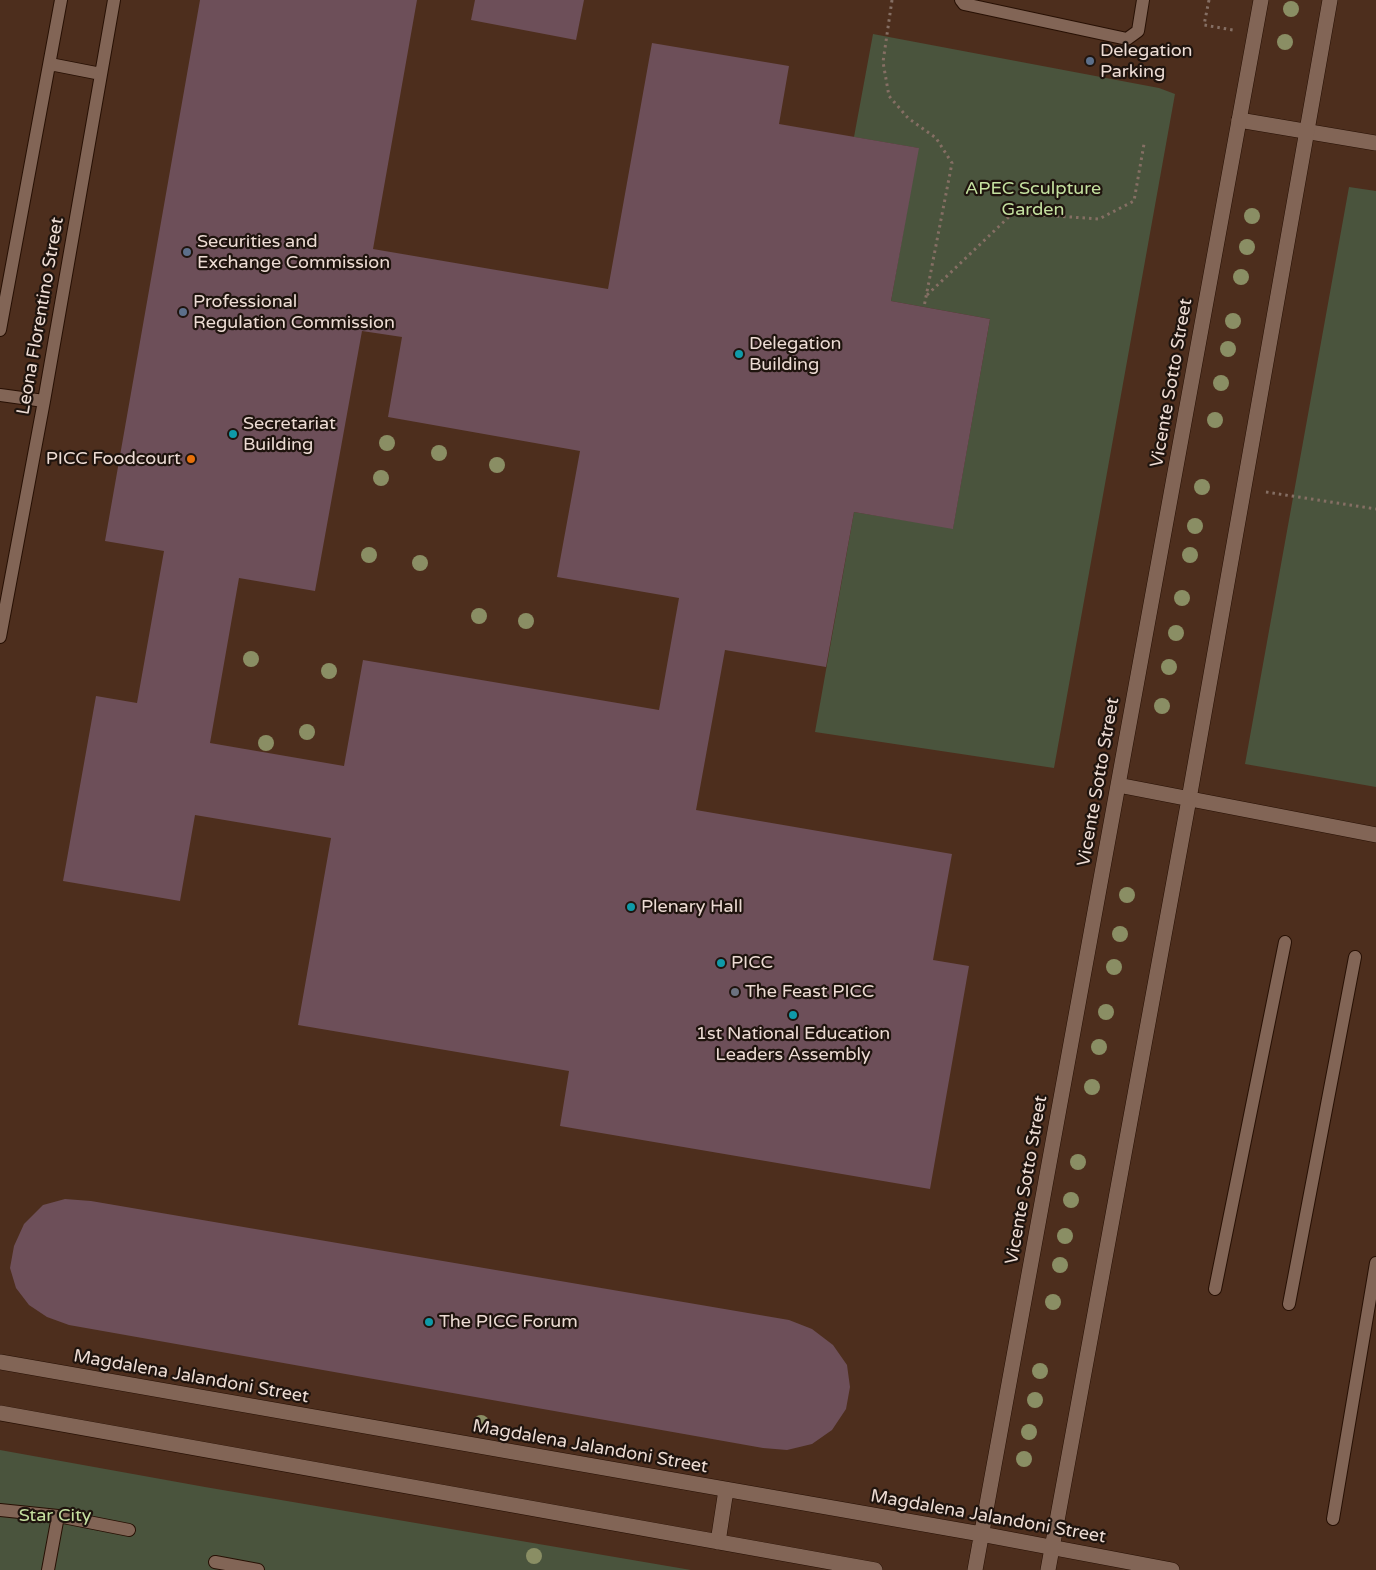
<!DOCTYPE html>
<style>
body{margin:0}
canvas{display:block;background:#41281b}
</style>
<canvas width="1376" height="1570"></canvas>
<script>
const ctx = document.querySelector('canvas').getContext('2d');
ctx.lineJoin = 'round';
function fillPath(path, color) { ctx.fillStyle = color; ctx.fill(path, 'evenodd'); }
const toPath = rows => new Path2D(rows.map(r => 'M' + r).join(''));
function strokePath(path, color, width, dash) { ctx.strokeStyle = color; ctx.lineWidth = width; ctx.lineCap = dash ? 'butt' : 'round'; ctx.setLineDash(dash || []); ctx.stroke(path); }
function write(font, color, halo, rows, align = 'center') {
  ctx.font = font + ' "Varela Round",sans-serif'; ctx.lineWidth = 4.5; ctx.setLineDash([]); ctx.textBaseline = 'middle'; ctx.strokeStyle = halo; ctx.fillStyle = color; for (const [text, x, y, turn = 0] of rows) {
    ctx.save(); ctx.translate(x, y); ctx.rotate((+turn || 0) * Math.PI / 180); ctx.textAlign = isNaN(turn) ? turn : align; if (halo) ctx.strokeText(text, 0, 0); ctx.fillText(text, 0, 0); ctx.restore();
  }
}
const built = toPath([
 [0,0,1376,0,1376,1570,0,1570]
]);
const green = toPath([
 [873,34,1159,88,1175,94,1054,768,815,732,854,512,953,528,990,319,891,301,918,148,854,137],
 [1349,187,1376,191,1376,787,1245,764],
 [0,1450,205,1487,691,1570,0,1570]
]);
const building = toPath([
 [200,0,417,0,373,249,608,289,652,43,789,66,779,124,919,148,891,301,990,319,953,529,854,512,826,667,725,650,696,810,952,854,933,960,969,966,930,1189,560,1126,569,1071,298,1025,331,838,195,815,180,901,63,881,96,696,137,703,164,551,105,541],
 [362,331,402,337,388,417,580,451,557,577,679,598,659,710,363,660,344,766,210,743,239,578,315,591],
 [475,0,584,0,576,40,471,20],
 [65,1199,91,1201,789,1320,812,1329,833,1345,847,1365,850,1387,846,1409,832,1430,812,1444,787,1450,763,1448,69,1325,47,1317,29,1305,16,1288,10,1268,14,1246,24,1224,43,1205]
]);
const path = toPath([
 [892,0,883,62,889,96,908,118,936,138,952,163,924,307],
 [1209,0,1204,25,1233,30],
 [927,295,1013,213,1099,219,1134,201,1144,144],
 [1266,492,1376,509]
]);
const service = toPath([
 [961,0,964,4,1127,39,1138,31,1143,0],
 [50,64,101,74],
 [0,330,61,0],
 [0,395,44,401],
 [0,637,44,401,114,0],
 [1215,1289,1285,942],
 [1289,1304,1355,957],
 [0,1510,58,1516,129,1530],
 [1333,1519,1376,1263],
 [215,1562,258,1570],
 [48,1570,58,1516]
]);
const minor = toPath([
 [1239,120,1376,143]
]);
const tertiary = toPath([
 [1118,785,1376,835],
 [0,1362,981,1534,1172,1570],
 [0,1413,875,1570],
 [718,1542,726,1490],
 [975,1570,1261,0],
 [1048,1570,1189,799,1330,0]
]);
const trees = [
 [1291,9],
 [1285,42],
 [1252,216],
 [1247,247],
 [1241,277],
 [1233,321],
 [1228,349],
 [1221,383],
 [1215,420],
 [387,443],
 [439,453],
 [497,465],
 [381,478],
 [1202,487],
 [1195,526],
 [369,555],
 [1190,555],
 [420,563],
 [1182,598],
 [479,616],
 [526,621],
 [1176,633],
 [251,659],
 [1169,667],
 [329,671],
 [1162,706],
 [307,732],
 [266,743],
 [1127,895],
 [1120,934],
 [1114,967],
 [1106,1012],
 [1099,1047],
 [1092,1087],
 [1078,1162],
 [1071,1200],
 [1065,1236],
 [1060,1265],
 [1053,1302],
 [1040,1371],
 [1035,1400],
 [481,1423],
 [1029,1432],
 [1024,1459],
 [534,1556]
];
const markers = [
 [1090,61,5,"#5c6f8a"],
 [187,252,5,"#5c6f8a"],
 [183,312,5,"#5c6f8a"],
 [739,354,5,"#0f9aa8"],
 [233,434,5,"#0f9aa8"],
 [191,459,5,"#e8710a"],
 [631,907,5,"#0f9aa8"],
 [721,963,5,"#0f9aa8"],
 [735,992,5,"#6b7280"],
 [793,1015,5,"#0f9aa8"],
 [429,1322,5,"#0f9aa8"]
];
const poiNames = [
 ["Delegation",1100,51],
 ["Parking",1100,72],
 ["Securities and",197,242],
 ["Exchange Commission",197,263],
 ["Professional",193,302],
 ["Regulation Commission",193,323],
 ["Delegation",749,344],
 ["Building",749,365],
 ["Secretariat",243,424],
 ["Building",243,445],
 ["PICC Foodcourt",181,459,"right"],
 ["Plenary Hall",641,907],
 ["PICC",731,963],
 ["The Feast PICC",745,992],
 ["1st National Education",793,1034,"center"],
 ["Leaders Assembly",793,1055,"center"],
 ["The PICC Forum",439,1322]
];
const parkNames = [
 ["APEC Sculpture",1033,189],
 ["Garden",1033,210],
 ["Star City",55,1516]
];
const streetNames = [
 ["Leona Florentino Street",41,316,-80],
 ["Vicente Sotto Street",1172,383,-80],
 ["Vicente Sotto Street",1099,782,-80],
 ["Vicente Sotto Street",1027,1180,-80],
 ["Magdalena Jalandoni Street",191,1377,10],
 ["Magdalena Jalandoni Street",590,1447,10],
 ["Magdalena Jalandoni Street",988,1517,10]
];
fillPath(built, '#4d2e1d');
fillPath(green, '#4a543d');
fillPath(building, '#6d4f59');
strokePath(service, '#271004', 14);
strokePath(minor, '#271004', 16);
strokePath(tertiary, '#271004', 16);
strokePath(path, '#856f64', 3, [2.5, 4]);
strokePath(service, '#826556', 12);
strokePath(minor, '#826556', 15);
strokePath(tertiary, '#826556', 15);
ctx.fillStyle = '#8a8e64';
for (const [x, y] of trees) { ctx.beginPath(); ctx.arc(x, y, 8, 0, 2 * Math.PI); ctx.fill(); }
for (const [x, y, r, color] of markers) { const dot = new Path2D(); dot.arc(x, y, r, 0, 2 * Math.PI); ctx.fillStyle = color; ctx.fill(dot); strokePath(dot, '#1f140e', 2); }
write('18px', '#eddcd4', '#1f140e', poiNames, 'left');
write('18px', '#c5e1a0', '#1f140e', parkNames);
write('18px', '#eddcd4', '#1f140e', streetNames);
</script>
